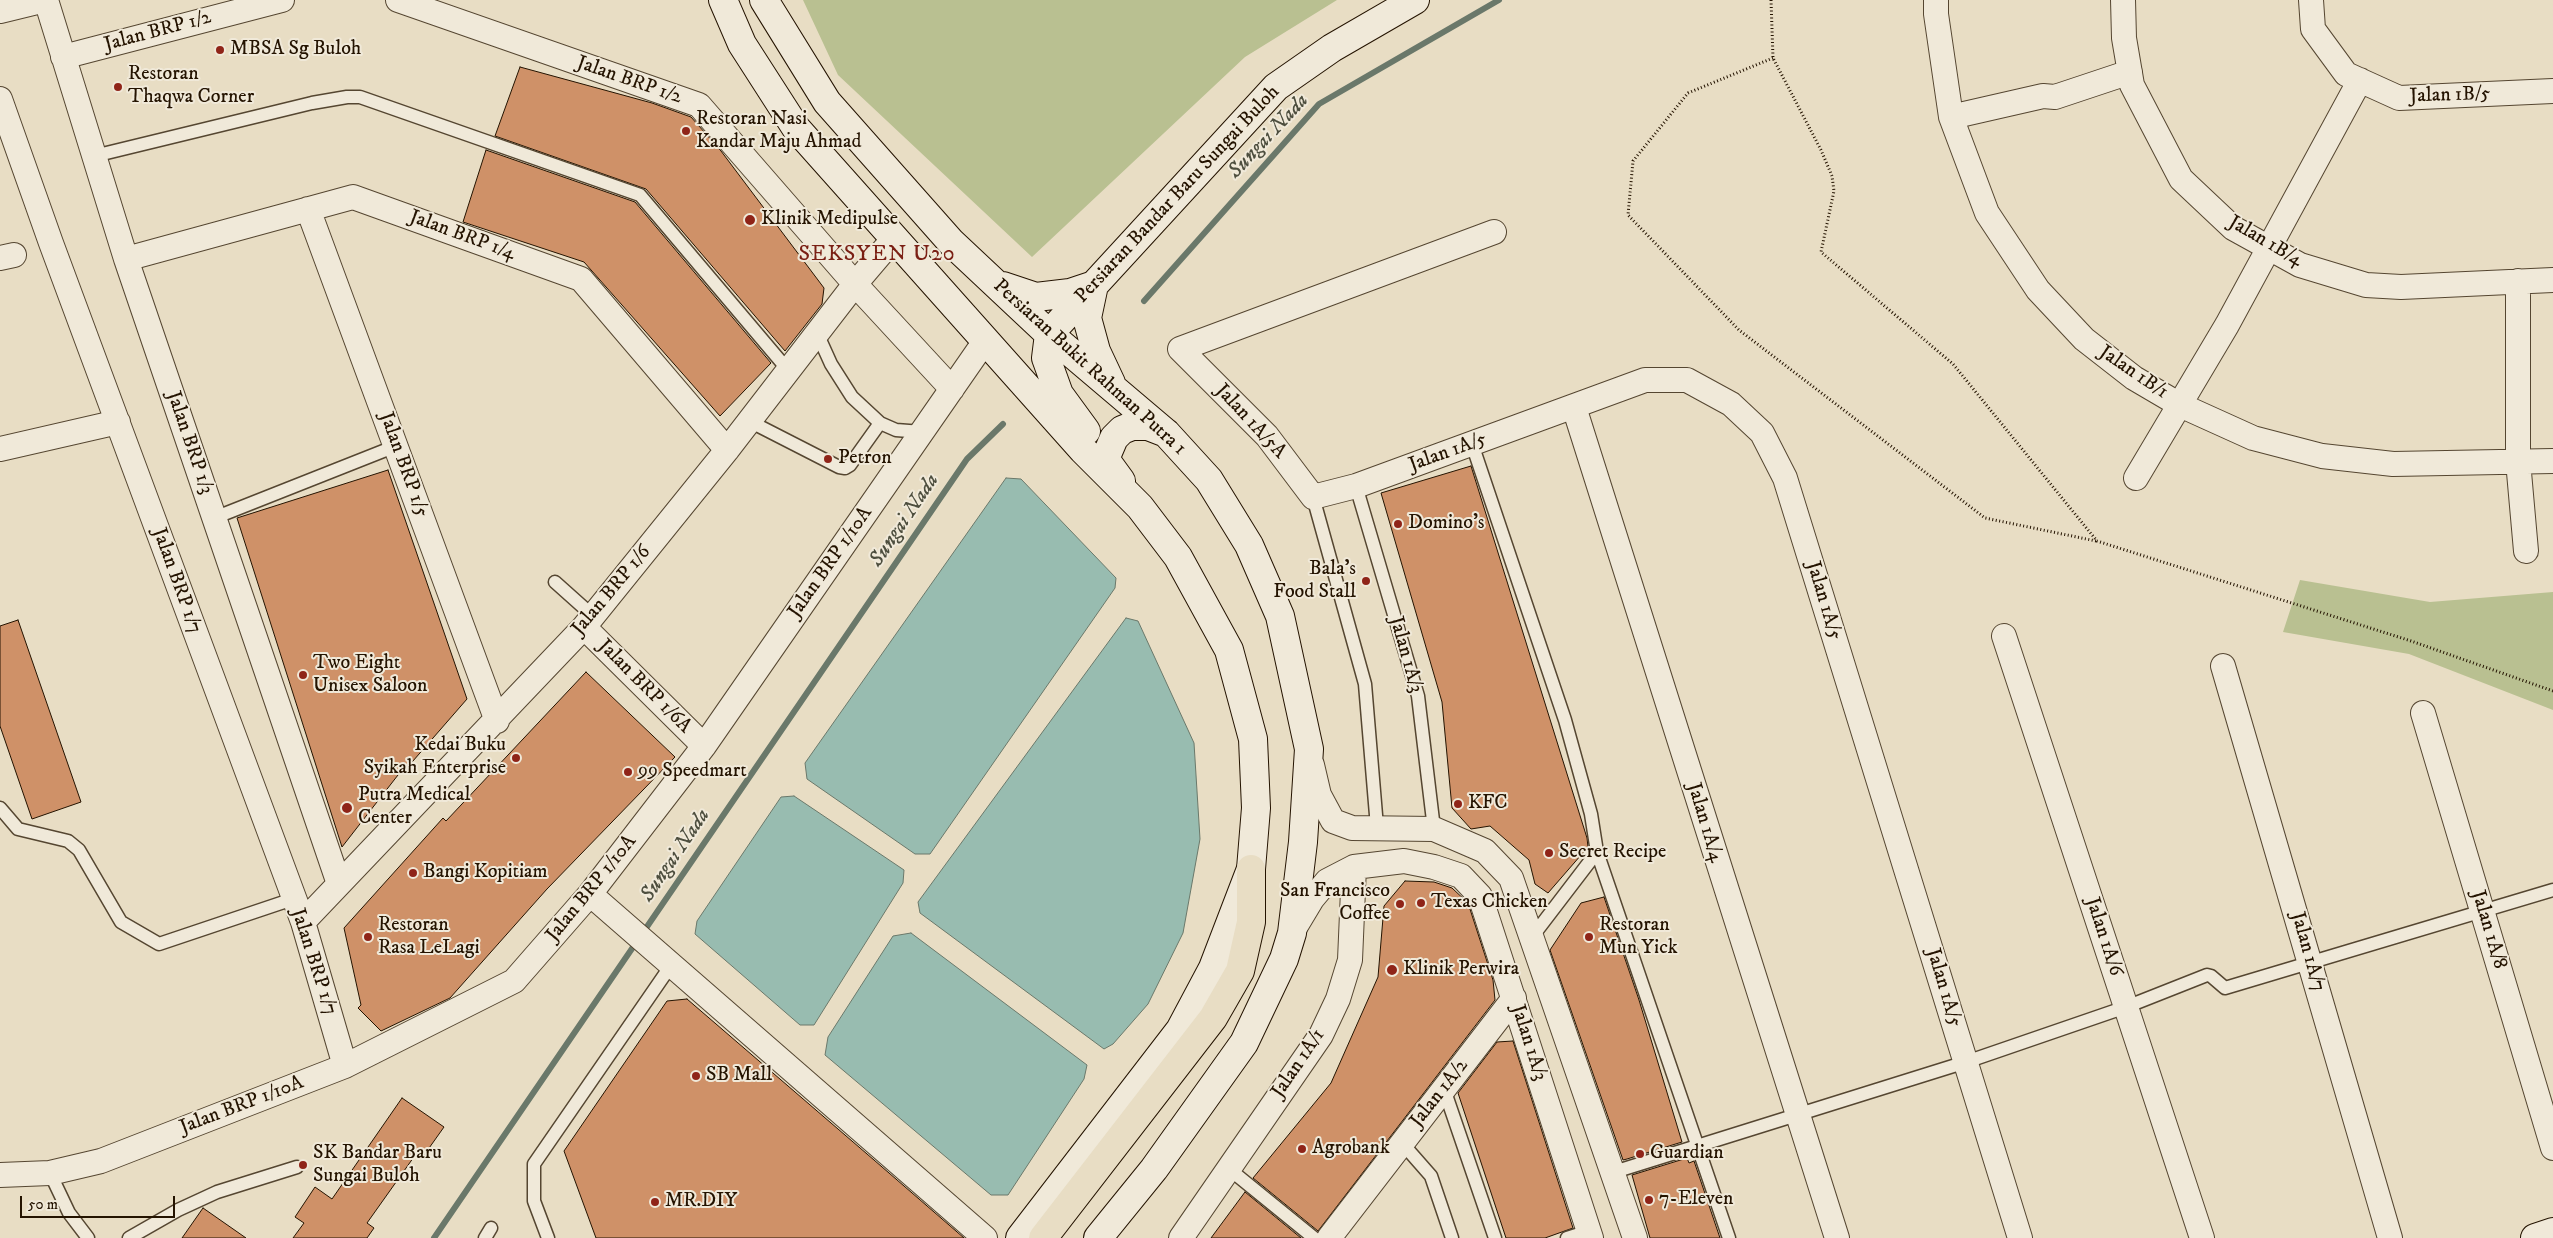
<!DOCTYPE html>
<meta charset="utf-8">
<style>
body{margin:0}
#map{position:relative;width:2553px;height:1238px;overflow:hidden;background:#e8ddc4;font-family:"IM FELL DW Pica",serif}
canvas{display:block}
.scale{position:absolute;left:20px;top:1196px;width:155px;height:22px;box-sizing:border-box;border:2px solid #241300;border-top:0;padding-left:6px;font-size:15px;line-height:18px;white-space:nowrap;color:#241300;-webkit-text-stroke:4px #f0e9d9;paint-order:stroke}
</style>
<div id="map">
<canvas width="2553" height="1238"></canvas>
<div class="scale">50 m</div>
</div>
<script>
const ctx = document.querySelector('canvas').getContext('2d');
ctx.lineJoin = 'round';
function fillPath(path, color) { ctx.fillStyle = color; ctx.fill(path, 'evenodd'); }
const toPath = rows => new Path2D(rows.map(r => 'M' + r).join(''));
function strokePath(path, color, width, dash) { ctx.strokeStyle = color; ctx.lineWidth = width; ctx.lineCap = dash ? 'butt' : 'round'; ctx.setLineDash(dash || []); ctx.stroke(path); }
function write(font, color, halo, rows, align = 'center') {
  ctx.font = font + ' "IM FELL DW Pica",serif'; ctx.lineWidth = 4; ctx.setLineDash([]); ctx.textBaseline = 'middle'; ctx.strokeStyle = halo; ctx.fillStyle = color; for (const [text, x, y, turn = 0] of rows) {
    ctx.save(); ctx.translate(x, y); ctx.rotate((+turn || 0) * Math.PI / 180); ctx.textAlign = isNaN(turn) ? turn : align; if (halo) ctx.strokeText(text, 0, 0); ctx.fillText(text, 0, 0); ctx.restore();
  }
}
const green = toPath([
 [803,0,1337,0,1245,57,1032,257,838,75],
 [2300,580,2430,602,2553,592,2553,710,2409,654,2283,632]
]);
const water = toPath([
 [1006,478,1021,479,1116,578,1115,588,930,854,915,854,807,779,805,763,1006,478],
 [1126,618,1138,621,1194,743,1200,839,1183,933,1148,1004,1113,1044,1104,1049,920,913,918,902,1126,618],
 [794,796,904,870,903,883,814,1025,800,1025,695,934,697,921,781,797,794,796],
 [911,933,1087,1065,1084,1079,1008,1195,991,1195,825,1055,828,1037,893,936,911,933]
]);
const stream = toPath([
 [1144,301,1319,104,1499,0],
 [434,1238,967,459,1003,424]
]);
const building = toPath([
 [520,67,652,103,691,117,721,151,824,288,822,304,785,351,646,189,495,136,520,67],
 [486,150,635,202,771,363,720,416,584,262,463,222,486,150],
 [1471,466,1587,838,1588,847,1548,893,1535,884,1529,860,1490,826,1471,829,1452,808,1442,702,1381,493,1471,466],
 [388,470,467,699,406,769,405,766,342,847,237,518,388,470],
 [18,620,81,802,32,819,0,726,0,626,18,620],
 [586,672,675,757,547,889,450,998,381,1031,358,1008,361,1005,344,928,443,818,446,821,586,672],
 [1405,881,1434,882,1452,888,1468,903,1493,980,1495,1000,1318,1231,1253,1178,1331,1083,1378,977,1384,906,1405,881],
 [1604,897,1639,1000,1682,1142,1627,1159,1623,1160,1550,950,1581,903,1604,897],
 [687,999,874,1160,964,1238,596,1238,564,1151,667,1001,687,999],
 [1513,1041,1573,1228,1545,1238,1506,1238,1458,1093,1497,1042,1513,1041],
 [402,1098,444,1127,422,1158,416,1154,367,1223,374,1228,367,1238,293,1238,304,1223,295,1217,315,1187,332,1199,402,1098],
 [1687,1158,1689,1163,1694,1161,1720,1238,1650,1238,1632,1175,1687,1158],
 [1245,1192,1301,1238,1211,1238,1245,1192],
 [203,1208,246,1238,182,1238,203,1208]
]);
const path = toPath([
 [1771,0,1773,58,1821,150,1832,176,1834,191,1821,252,1953,364,2097,541,2411,641,2553,691],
 [1773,58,1688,93,1633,161,1628,215,1739,330,1985,518,2096,541]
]);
const lane = toPath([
 [94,156,312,103,347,97,360,97,640,195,788,370],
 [817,333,831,364,852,397,880,423,896,430,922,432],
 [749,421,839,467,845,468,850,465,880,423],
 [1472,444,1565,720,1591,814,1597,852,1532,937],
 [1356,486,1418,696,1434,829],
 [1313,497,1365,684,1377,827],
 [214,518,396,446],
 [555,582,593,616],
 [0,808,18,829,68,841,79,850,121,922,159,944,293,899],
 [1597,852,1729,1238],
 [1444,1089,1495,1238],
 [1402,1143,1431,1176,1452,1238],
 [1228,1168,1314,1238],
 [1614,1172,1966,1062,2126,1007,2207,975,2211,976,2225,988,2553,890],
 [50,1173,69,1213,88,1238],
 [129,1238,178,1210,217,1192,297,1167],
 [485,1238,491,1228],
 [548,1238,534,1201,534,1164,672,964],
 [1567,1238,1589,1231]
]);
const street = toPath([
 [46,0,126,259,339,884],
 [398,0,699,105,855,284,952,389],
 [1936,0,1936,14,1951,117,1987,213,2038,290,2084,339,2134,378,2180,405,2253,438,2322,456,2393,464,2553,461],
 [2123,0,2124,38,2132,85,2181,179,2233,228,2300,265,2366,285,2401,287,2553,280],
 [2311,0,2313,29,2346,74,2399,98,2553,91],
 [0,11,45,0],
 [63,57,282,0],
 [0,99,51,243,303,922,345,1066],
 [1951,117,2043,96,2055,97,2130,72],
 [308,209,497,721],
 [1494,232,1180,349,1267,436,1313,497,1356,486,1645,380,1687,380,1731,404,1762,433,1785,478,2020,1238],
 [0,258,14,255],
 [126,259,353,197,581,279,727,450],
 [2518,281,2518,461,2526,551],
 [1574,407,1837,1238],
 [0,449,118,422],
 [2136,478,2227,325,2360,80],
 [584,627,704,746],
 [2004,636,2202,1238],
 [2223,666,2390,1238],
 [2423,713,2553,1148],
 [1312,765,1319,795,1333,821,1352,828,1434,829,1485,851,1511,878,1635,1238],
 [590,894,985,1238],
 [303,922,584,627,727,450,855,284,895,237],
 [1294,929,1312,899,1327,881,1354,867,1404,861,1434,867,1461,876,1480,896,1591,1238],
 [0,1175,50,1173,101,1161,345,1066,514,981,590,894,704,746,985,341],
 [1181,1238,1321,1035,1338,999,1350,960,1354,867],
 [1329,1238,1514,998]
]);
const secondary = toPath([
 [723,0,742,44,796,128,1083,450,1140,507,1178,557,1229,650,1253,739,1256,808,1251,869,1213,968,1180,1030,1020,1238],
 [764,0,827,102,951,242,1049,334,1167,434,1209,480,1249,545,1280,616,1309,749,1303,842,1292,933,1284,959,1244,1043,1154,1169,1098,1238],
 [1094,285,1087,318,1096,351,1111,383],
 [1003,286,1036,297,1070,293,1094,285],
 [1049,334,1276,87,1332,48,1415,0],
 [1049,334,1046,358,1059,394,1086,431],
 [1121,481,1105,459,1114,438,1122,430,1132,426,1148,426,1166,433],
 [2535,1238,2553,1232]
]);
const highway = toPath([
 [1043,1238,1213,1018,1240,971,1251,922,1251,869]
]);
const markers = [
 [220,50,5,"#8f2418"],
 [118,87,5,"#8f2418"],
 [686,131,5,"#8f2418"],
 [750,220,6,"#8f2418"],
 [828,459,5,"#8f2418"],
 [1398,524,5,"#8f2418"],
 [1366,581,5,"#8f2418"],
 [303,675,5,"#8f2418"],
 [516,758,5,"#8f2418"],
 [628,772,5,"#8f2418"],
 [1458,804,5,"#8f2418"],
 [347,808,6,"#8f2418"],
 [1549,853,5,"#8f2418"],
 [413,873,5,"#8f2418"],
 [1421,903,5,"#8f2418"],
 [1400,904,5,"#8f2418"],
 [368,937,5,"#8f2418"],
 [1589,937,5,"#8f2418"],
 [1392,970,6,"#8f2418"],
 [696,1076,5,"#8f2418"],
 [1302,1149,5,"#8f2418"],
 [1640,1154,5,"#8f2418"],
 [303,1165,5,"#8f2418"],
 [1649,1200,5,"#8f2418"],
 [655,1202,5,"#8f2418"]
];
const streetNames = [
 ["Jalan BRP 1/2",158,32,-15],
 ["Jalan BRP 1/2",629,81,19],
 ["Jalan 1B/5",2450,96,-2],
 ["Persiaran Bandar Baru Sungai Buloh",1178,195,-47],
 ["Jalan BRP 1/4",462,236,20],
 ["Jalan 1B/4",2265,242,30],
 ["Persiaran Bukit Rahman Putra 1",1089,368,42],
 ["Jalan 1B/1",2133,373,34],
 ["Jalan 1A/5A",1250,422,47],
 ["Jalan BRP 1/3",189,443,71],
 ["Jalan 1A/5",1448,453,-20],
 ["Jalan BRP 1/5",403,465,70],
 ["Jalan BRP 1/10A",831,563,-55],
 ["Jalan BRP 1/7",176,581,70],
 ["Jalan BRP 1/6",612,591,-50],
 ["Jalan 1A/5",1823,601,73],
 ["Jalan 1A/3",1405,655,74],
 ["Jalan BRP 1/6A",644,687,45],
 ["Jalan 1A/4",1704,823,73],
 ["Jalan BRP 1/10A",592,889,-51],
 ["Jalan 1A/8",2488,930,73],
 ["Jalan 1A/6",2103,937,72],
 ["Jalan 1A/7",2307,952,74],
 ["Jalan BRP 1/7",313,962,72],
 ["Jalan 1A/5",1943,988,73],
 ["Jalan 1A/3",1528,1043,72],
 ["Jalan 1A/1",1299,1064,-56],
 ["Jalan 1A/2",1440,1094,-52],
 ["Jalan BRP 1/10A",242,1106,-21]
];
const poiNames = [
 ["MBSA Sg Buloh",230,50],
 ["Restoran",128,75],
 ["Thaqwa Corner",128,98],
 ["Restoran Nasi",696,120],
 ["Kandar Maju Ahmad",696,143],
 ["Klinik Medipulse",761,220],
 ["Petron",838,459],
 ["Domino's",1408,524],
 ["Bala’s",1356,570,"right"],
 ["Food Stall",1356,593,"right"],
 ["Two Eight",313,664],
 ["Unisex Saloon",313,687],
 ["Kedai Buku",506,746,"right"],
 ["Syikah Enterprise",506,769,"right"],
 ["99 Speedmart",638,772],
 ["Putra Medical",358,796],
 ["Center",358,819],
 ["KFC",1468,804],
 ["Secret Recipe",1559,853],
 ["Bangi Kopitiam",423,873],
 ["San Francisco",1390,892,"right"],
 ["Coffee",1390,915,"right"],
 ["Texas Chicken",1431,903],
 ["Restoran",378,926],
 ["Rasa LeLagi",378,949],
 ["Restoran",1599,926],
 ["Mun Yick",1599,949],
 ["Klinik Perwira",1403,970],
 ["SB Mall",706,1076],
 ["Agrobank",1312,1149],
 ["SK Bandar Baru",313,1154],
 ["Sungai Buloh",313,1177],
 ["Guardian",1650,1154],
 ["7-Eleven",1659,1200],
 ["MR.DIY",665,1202]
];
const waterNames = [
 ["Sungai Nada",1269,137,-47],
 ["Sungai Nada",905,521,-56],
 ["Sungai Nada",676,856,-56]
];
const quarterNames = [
 ["SEKSYEN U20",877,255]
];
fillPath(green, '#b9c091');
fillPath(water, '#98bcb0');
strokePath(water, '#6a786a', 1);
strokePath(stream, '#6a786a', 6);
fillPath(building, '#cf9168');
strokePath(building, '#241300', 1);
strokePath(lane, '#554631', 15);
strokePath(street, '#554631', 26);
strokePath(secondary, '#241300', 30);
strokePath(highway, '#241300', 30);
strokePath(path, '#241300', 3, [1, 2.5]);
strokePath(lane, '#f0e9d9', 12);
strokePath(street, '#f0e9d9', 24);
strokePath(secondary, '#f0e9d9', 28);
strokePath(highway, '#e8ddc4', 28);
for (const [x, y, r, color] of markers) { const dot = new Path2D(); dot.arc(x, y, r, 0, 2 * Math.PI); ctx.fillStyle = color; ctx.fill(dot); strokePath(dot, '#f0e9d9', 2); }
write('20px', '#241300', '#f0e9d9', streetNames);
write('20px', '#241300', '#f0e9d9', poiNames, 'left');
write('italic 21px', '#4d4e3e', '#f0e9d9', waterNames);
ctx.letterSpacing = '1px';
write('22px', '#7a1f14', '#f0e9d9', quarterNames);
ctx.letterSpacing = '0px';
</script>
